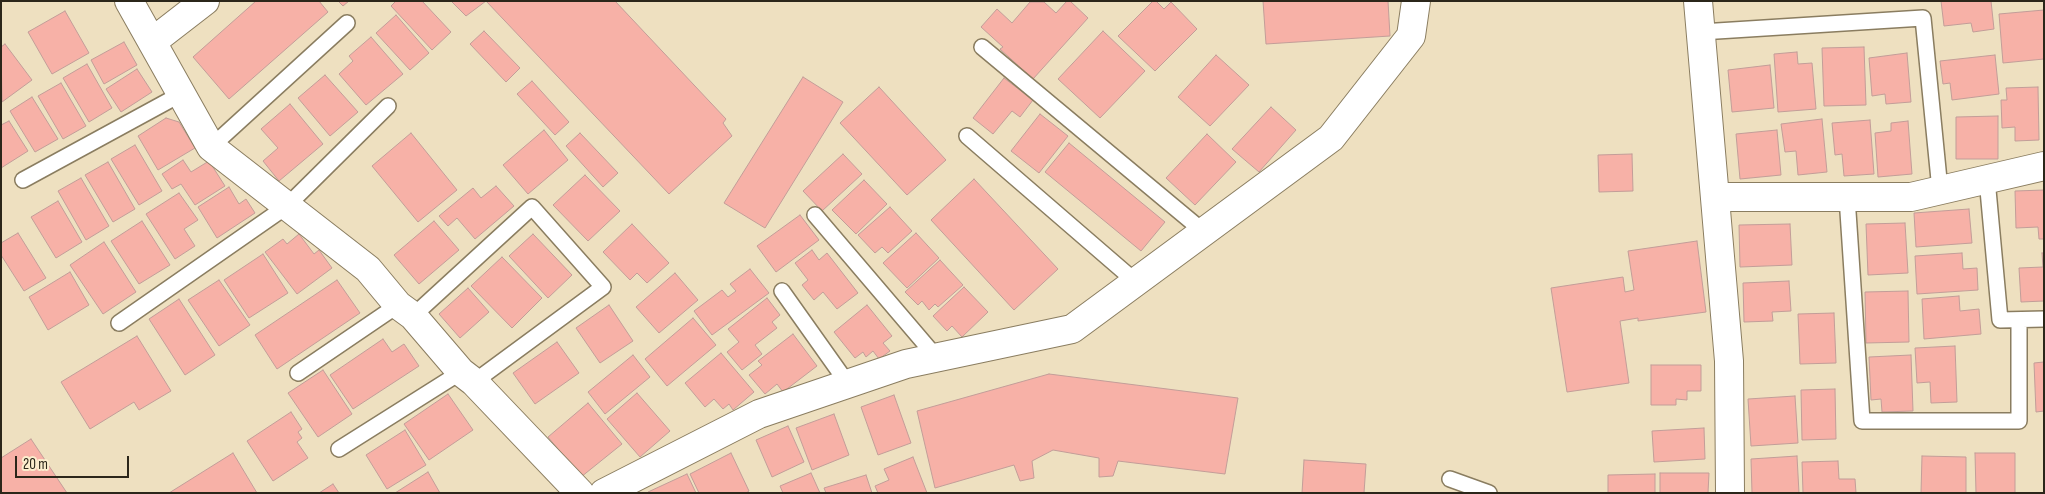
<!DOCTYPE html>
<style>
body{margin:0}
#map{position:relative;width:2045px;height:494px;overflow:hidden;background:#eee0c0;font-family:"Sofia Sans Condensed",sans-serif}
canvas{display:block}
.frame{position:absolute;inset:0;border:2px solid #2b261a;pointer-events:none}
.scale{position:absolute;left:15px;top:456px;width:114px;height:22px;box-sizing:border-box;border:2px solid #2b261a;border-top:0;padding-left:6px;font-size:15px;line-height:18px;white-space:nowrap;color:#2b261a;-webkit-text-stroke:4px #fbedcd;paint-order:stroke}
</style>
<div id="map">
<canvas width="2045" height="494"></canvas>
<div class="frame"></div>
<div class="scale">20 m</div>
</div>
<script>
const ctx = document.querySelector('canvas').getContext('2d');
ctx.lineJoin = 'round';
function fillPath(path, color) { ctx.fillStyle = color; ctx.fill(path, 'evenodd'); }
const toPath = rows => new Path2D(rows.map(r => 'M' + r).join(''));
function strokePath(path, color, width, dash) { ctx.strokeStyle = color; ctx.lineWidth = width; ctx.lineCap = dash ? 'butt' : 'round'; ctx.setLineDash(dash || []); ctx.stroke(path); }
const building = toPath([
 [256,1,319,1,328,12,229,99,193,57,256,1],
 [338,1,349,1,343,6,338,1],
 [396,1,422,1,451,32,432,50,391,6,396,1],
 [451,1,486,1,466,16,451,1],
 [486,1,615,1,726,119,723,123,732,136,669,194,486,1],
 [1067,1,1070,1,1088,18,1033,79,1000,49,1003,47,981,27,997,9,1012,23,1030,2,1044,2,1056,13,1067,1],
 [1153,1,1156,1,1164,9,1171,2,1197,29,1155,71,1118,36,1153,1],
 [1263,1,1388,1,1390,36,1266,44,1263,1],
 [1941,1,1991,1,1994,29,1973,32,1971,23,1944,26,1941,1],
 [2044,10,2044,59,2003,63,1999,14,2044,10],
 [65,11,89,53,52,74,28,32,65,11],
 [396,15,429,53,410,70,376,33,396,15],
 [484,31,520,68,506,82,470,44,484,31],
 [1103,31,1145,71,1100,118,1058,79,1103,31],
 [371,37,403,74,366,105,339,74,353,61,349,56,371,37],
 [124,42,137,65,104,84,91,60,124,42],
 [5,44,32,80,2,102,1,47,5,44],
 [1864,47,1866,105,1824,106,1822,48,1864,47],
 [1797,52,1798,64,1812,63,1816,109,1778,112,1774,54,1797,52],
 [1907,53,1911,102,1886,104,1885,94,1872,96,1869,58,1907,53],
 [1216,55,1249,85,1210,126,1178,97,1216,55],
 [1995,55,1999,94,1952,100,1950,83,1943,84,1940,61,1995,55],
 [87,64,112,108,89,122,63,78,87,64],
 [1770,65,1774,108,1732,112,1728,70,1770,65],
 [137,69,152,92,121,112,106,89,137,69],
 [325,75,358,112,330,136,298,98,325,75],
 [803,77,843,102,765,228,724,203,803,77],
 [1004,78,1033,100,1020,117,1012,111,993,134,973,118,1004,78],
 [532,81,569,122,555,135,517,94,532,81],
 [61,83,86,126,63,139,38,96,61,83],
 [879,87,946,160,907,195,840,123,879,87],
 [2038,87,2039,140,2015,141,2015,127,2002,128,2001,100,2007,100,2006,88,2038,87],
 [32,97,58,139,35,152,10,111,32,97],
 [290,104,323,144,279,181,263,161,278,148,261,129,290,104],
 [1271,107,1296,130,1259,172,1232,149,1271,107],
 [1040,114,1068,136,1039,173,1011,151,1040,114],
 [1998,116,1998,159,1956,159,1956,117,1998,116],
 [166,118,179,122,195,148,158,170,138,136,166,118],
 [1822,119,1827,172,1798,175,1796,151,1785,152,1781,124,1822,119],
 [1870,120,1874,174,1844,176,1842,154,1835,155,1832,123,1870,120],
 [9,121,28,151,1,168,1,125,9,121],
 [1908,121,1912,174,1878,177,1875,133,1891,131,1891,123,1908,121],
 [544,130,568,160,528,194,503,165,544,130],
 [1777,130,1781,175,1740,179,1736,134,1777,130],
 [411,133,457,190,418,222,372,166,411,133],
 [580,133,618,173,603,187,566,146,580,133],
 [1207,134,1236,162,1195,205,1166,178,1207,134],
 [1069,143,1165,222,1141,251,1045,172,1069,143],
 [135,145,162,191,139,205,111,159,135,145],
 [843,154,862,174,822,211,803,191,843,154],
 [1632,154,1633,191,1599,192,1598,155,1632,154],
 [183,160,191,172,209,161,225,186,195,205,181,184,172,189,162,174,183,160],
 [108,162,135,209,113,222,85,175,108,162],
 [585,175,620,211,588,241,553,205,585,175],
 [81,178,109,226,86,240,58,191,81,178],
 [974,179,1058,269,1014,310,931,220,974,179],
 [864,180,887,204,856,234,832,210,864,180],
 [496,186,514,206,475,239,457,218,448,226,439,216,473,188,481,198,496,186],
 [229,187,239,204,246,199,255,213,217,238,198,207,229,187],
 [2044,190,2044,239,2039,239,2038,227,2016,228,2015,191,2044,190],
 [179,193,198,220,184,229,195,246,175,259,146,214,179,193],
 [58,201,82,242,56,258,31,217,58,201],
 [890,207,912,231,888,253,882,247,875,253,858,235,890,207],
 [1969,209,1972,243,1916,247,1914,213,1969,209],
 [800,215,819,240,776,272,757,246,800,215],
 [142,221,170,265,139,284,111,241,142,221],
 [434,221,459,250,419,284,394,255,434,221],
 [1905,223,1908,273,1868,275,1866,224,1905,223],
 [632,224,669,263,647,283,637,273,630,280,603,252,632,224],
 [1790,224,1792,265,1740,267,1739,225,1790,224],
 [18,233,46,278,24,291,1,255,1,243,18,233],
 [916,233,939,258,907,288,883,263,916,233],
 [299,234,314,254,319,250,332,268,297,294,265,252,283,239,287,244,299,234],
 [533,234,572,275,548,298,509,256,533,234],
 [1697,241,1706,312,1638,321,1638,318,1620,321,1629,383,1567,392,1551,288,1623,277,1625,292,1634,290,1628,251,1697,241],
 [104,242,136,292,103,314,70,265,104,242],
 [812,250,819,260,827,253,858,293,837,309,823,292,814,300,802,285,808,280,795,263,812,250],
 [1962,253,1963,269,1977,268,1978,290,1917,294,1915,256,1962,253],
 [2042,253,2044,253,2044,301,2021,302,2019,268,2043,267,2042,253],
 [263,254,288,293,249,318,224,280,263,254],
 [502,257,542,298,512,328,471,286,502,257],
 [940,260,963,285,938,307,935,304,929,310,922,301,918,305,905,292,940,260],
 [750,269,769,293,712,335,694,311,722,290,728,297,736,291,730,284,750,269],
 [70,272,89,305,48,330,29,297,70,272],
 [675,273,698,300,659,333,636,307,675,273],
 [219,280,250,325,219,346,188,300,219,280],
 [337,280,360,313,277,369,255,335,337,280],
 [1789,281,1791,311,1772,312,1773,321,1744,322,1743,283,1789,281],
 [964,287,988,312,962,337,952,326,947,331,933,316,964,287],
 [468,288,489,312,460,338,439,314,468,288],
 [1908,291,1909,342,1866,343,1865,292,1908,291],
 [1959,296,1960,311,1979,309,1981,334,1924,339,1922,299,1959,296],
 [767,298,780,315,772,322,777,328,755,345,762,354,742,370,727,352,739,342,728,329,767,298],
 [179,299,215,355,185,375,149,319,179,299],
 [609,305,633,341,600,363,576,328,609,305],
 [867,305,892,336,883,343,890,351,879,359,873,351,866,357,863,352,855,358,834,332,867,305],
 [1834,313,1836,363,1800,364,1798,314,1834,313],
 [693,318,716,345,667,386,645,359,693,318],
 [793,334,817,366,783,392,777,384,765,394,749,375,762,365,758,361,793,334],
 [137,336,171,391,139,410,134,402,90,429,61,382,137,336],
 [383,339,392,352,404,344,419,366,353,409,330,375,383,339],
 [557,342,579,373,535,404,513,373,557,342],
 [1955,346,1957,402,1931,403,1930,382,1917,383,1915,348,1955,346],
 [721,353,754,392,733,410,729,404,723,409,714,399,705,407,685,383,721,353],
 [633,355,650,377,605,414,588,392,633,355],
 [1911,355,1913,411,1882,412,1881,399,1871,400,1869,357,1911,355],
 [2044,362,2044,411,2036,412,2034,363,2044,362],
 [1651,365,1701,365,1701,391,1687,391,1687,400,1676,399,1676,405,1651,405,1651,365],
 [323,370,352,414,318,437,288,393,323,370],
 [1049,374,1238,398,1225,474,1118,461,1113,476,1099,477,1099,458,1053,450,1032,461,1034,478,1020,481,1014,465,935,488,917,411,1049,374],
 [1835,389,1836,439,1802,440,1801,390,1835,389],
 [637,393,670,431,640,457,607,419,637,393],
 [448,394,473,430,429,460,404,424,448,394],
 [894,395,911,443,878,455,861,407,894,395],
 [1795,396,1798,443,1751,446,1748,399,1795,396],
 [588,403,622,444,581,477,548,437,588,403],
 [291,412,302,429,298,432,302,438,297,442,308,458,273,481,247,441,291,412],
 [834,414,849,455,812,470,796,428,834,414],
 [788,426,804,462,772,477,756,440,788,426],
 [1704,428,1705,459,1654,462,1652,431,1704,428],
 [405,430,426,465,387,489,366,455,405,430],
 [31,439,67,493,1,493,1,458,31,439],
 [233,453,257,493,169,493,233,453],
 [731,453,749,491,746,493,699,493,690,474,731,453],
 [1975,453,2015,453,2015,493,1976,493,1975,453],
 [1797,456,1799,493,1752,493,1751,459,1797,456],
 [1922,456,1966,457,1966,493,1921,493,1922,456],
 [913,457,927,493,878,493,875,486,889,480,884,469,913,457],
 [1304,460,1366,464,1364,493,1302,493,1304,460],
 [1838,461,1839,479,1855,479,1856,493,1803,493,1802,462,1838,461],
 [428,472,440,493,395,493,428,472],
 [811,473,820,493,783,493,780,486,811,473],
 [1660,473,1709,473,1708,493,1660,493,1660,473],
 [687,474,696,493,648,493,648,492,687,474],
 [1655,474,1655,493,1608,493,1608,475,1655,474],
 [866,475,872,493,826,493,824,488,866,475],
 [333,484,339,493,319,493,333,484]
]);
const lane = toPath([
 [1701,32,1923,18,1940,190],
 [982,47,1204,232],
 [967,136,1136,282],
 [211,147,347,23],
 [1987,179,2000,320,2044,319],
 [23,180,181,94],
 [1847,197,1862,421,2019,421,2019,320],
 [815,215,937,358],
 [782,291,848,384],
 [413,316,532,207,603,287,474,382],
 [119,323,287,206,388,106],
 [298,373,398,305],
 [339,449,461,372],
 [1450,479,1489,493]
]);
const street = toPath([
 [129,1,211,147,368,269,398,305,413,316,461,372,474,382,580,493],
 [1698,1,1729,361,1730,493],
 [152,42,205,1],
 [1715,197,1911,197,2044,166],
 [604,493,759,414,906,364,1072,329,1331,138,1411,36,1416,1]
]);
fillPath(building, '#f7b1a7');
strokePath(building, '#c29d98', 1);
strokePath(lane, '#8a7d60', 18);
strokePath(street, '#8a7d60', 30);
strokePath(lane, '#fff', 15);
strokePath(street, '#fff', 28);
</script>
